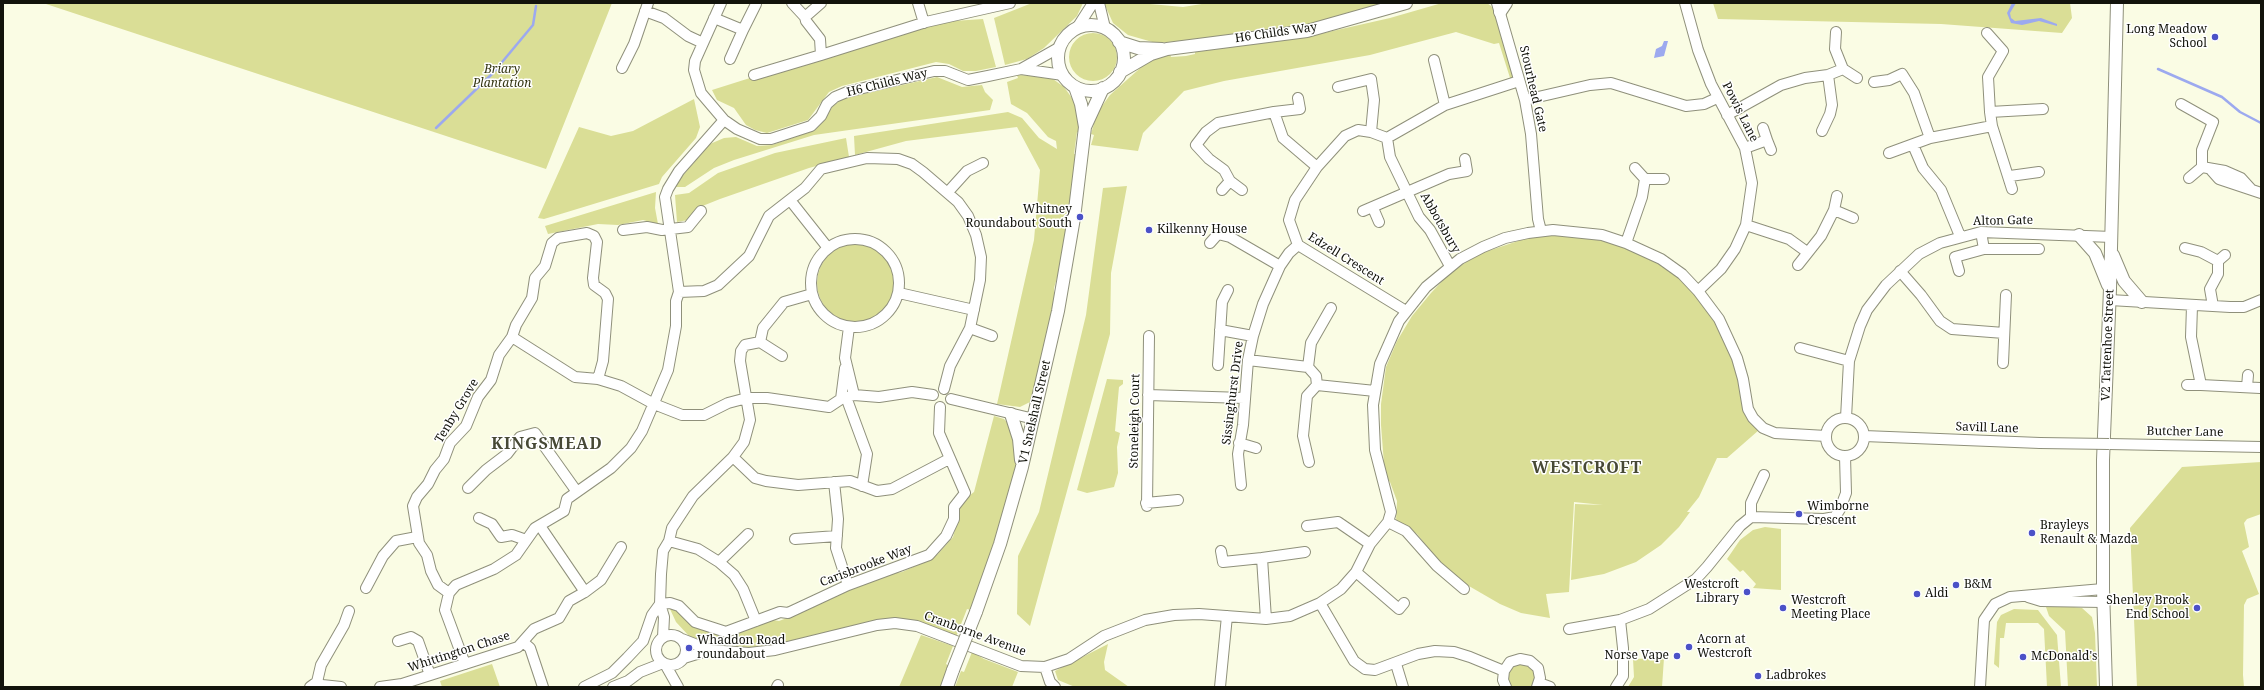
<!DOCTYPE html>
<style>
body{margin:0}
#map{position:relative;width:2264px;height:690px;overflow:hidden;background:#fafce4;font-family:"Noto Serif",serif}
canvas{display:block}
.frame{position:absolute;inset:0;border:4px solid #12130b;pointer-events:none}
</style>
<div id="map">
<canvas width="2264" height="690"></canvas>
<div class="frame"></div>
</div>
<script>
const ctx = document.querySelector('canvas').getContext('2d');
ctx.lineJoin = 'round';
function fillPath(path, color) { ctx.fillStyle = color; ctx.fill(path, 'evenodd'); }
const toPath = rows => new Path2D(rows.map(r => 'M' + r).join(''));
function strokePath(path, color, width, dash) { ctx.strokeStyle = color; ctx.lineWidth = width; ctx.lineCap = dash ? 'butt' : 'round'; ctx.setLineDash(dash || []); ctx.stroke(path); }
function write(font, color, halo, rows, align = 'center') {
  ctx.font = font + ' "Noto Serif",serif'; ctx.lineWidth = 3; ctx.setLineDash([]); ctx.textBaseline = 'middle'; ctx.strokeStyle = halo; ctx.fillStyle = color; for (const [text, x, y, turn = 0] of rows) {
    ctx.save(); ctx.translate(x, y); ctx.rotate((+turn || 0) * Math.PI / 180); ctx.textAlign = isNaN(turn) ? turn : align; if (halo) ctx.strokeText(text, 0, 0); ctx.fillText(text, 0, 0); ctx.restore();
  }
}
const green = toPath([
 [43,3,612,3,546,169],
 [1032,3,1083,3,1077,16,1044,48,1027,59,1005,65,994,18],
 [1104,3,1139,3,1183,7,1208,3,1388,3,1316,23,1251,31,1226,37,1156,43,1128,35,1113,23],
 [1442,3,1487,3,1491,6,1496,13,1514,78,1511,81,1499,43,1494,44,1456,32,1370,55,1224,81,1184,91,1143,133,1138,151,1091,145,1094,135,1091,134,1097,113,1110,95,1147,62,1170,54,1171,57,1186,56,1195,54,1195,52,1306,37,1390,18],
 [1713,3,2070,3,2072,18,2062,33,1941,24,1718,19],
 [983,19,996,67,976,71,963,71,949,64,936,62,842,86,829,92,808,120,767,133,755,130,746,125,734,108,717,100,712,90,924,23],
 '1069 57a24 24 0 1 1 48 0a24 24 0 1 1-48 0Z',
 [1017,75,1041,76,1053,79,1064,87,1077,105,1080,133,1077,132,1074,154,1078,154,1066,247,1054,288,1054,316,1036,395,1030,402,1020,407,997,404,1034,240,1040,170,1017,127,906,141,855,155,854,136,1008,112,1022,118,1039,138,1057,149,1056,141,1048,137,1027,113,1011,104,1007,82,1018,78],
 [937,77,962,87,982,85,985,92,993,100,990,110,814,135,734,160,714,168,685,187,673,187,710,144,724,138,736,137,757,146,772,145,815,130,825,120,832,107,842,99],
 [694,99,700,127,696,138,662,177,659,184,564,213,544,219,538,218,579,127,611,136,633,131],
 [846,138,849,157,809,168,720,199,700,207,688,220,677,222,675,195,689,193,718,173,775,153],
 [1127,186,1111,273,1110,334,1030,626,1017,614,1018,556,1039,512,1086,315,1103,188],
 [656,192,655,208,658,224,643,220,618,225,598,224,548,234,545,226],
 [1549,235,1582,236,1631,248,1668,268,1693,291,1711,314,1723,335,1759,430,1727,458,1717,458,1699,497,1687,512,1690,512,1679,527,1661,545,1636,562,1604,574,1571,580,1575,504,1603,505,1574,502,1569,592,1546,594,1550,618,1521,613,1500,604,1462,582,1440,563,1417,534,1396,521,1397,501,1390,482,1385,477,1381,425,1381,404,1386,367,1397,341,1412,316,1431,293,1448,275,1476,255,1527,238],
 '817 283a39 39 0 1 1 78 0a39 39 0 1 1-78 0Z',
 [1107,379,1123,380,1123,384,1119,387,1115,431,1120,433,1117,447,1118,473,1114,487,1087,493,1077,490],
 [994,416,1004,419,1013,429,1017,465,1006,510,971,610,967,609,956,637,917,623,774,648,736,648,736,645,694,638,689,636,676,622,670,609,671,607,675,607,696,626,718,634,773,620,779,621,805,611,820,601,891,574,902,572,929,560,938,554,953,537,958,519,958,509,962,501,974,492],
 [2261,462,2261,514,2247,519,2244,523,2249,547,2242,551,2259,594,2247,599,2244,605,2243,675,2244,687,2137,687,2130,528,2182,467],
 [1765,527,1781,529,1781,590,1753,588,1756,584,1743,570,1740,572,1727,559,1740,540,1753,530],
 [2046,607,2074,607,2082,608,2092,617,2095,633,2097,687,2068,687,2065,631,2049,616],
 [2014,609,2038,610,2057,635,2061,687,2047,687,2044,629,2038,623,2006,623,2004,638,2000,638,1999,668,1994,664,1997,622,2001,615],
 [921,635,953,646,946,664,949,666,942,687,899,687],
 [1108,644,1104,662,1105,670,1129,687,1075,687,1058,680,1055,671],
 [972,652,984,659,1018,672,1012,687,955,687,961,671,964,672],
 [1664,658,1662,687,1628,687,1634,677,1633,659],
 [1518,663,1528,663,1536,674,1532,687,1512,687,1509,683,1508,673,1514,665],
 [492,664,500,687,442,687,440,681]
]);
const water = toPath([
 [2012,3,2016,3,2010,13,2011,18,2015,21,2041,18,2057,24,2057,26,2039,21,2022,25,2011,23,2007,13],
 [1664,41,1668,41,1664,56,1654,58,1656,49,1662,46]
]);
const stream = toPath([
 [2158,69,2222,97,2240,112,2261,123],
 [436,128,493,73,533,25,536,6]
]);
const minor = toPath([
 [721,3,695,61,694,70,701,93,724,120,737,129,760,139,771,139,811,126,821,116,827,104,835,97,847,92,934,71,945,71,968,80,988,76,1021,69,1060,47],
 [792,3,805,17,821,3],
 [918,3,924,23],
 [1099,3,1105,28],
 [1497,3,1525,100,1531,134,1538,219,1541,231],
 [1685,3,1698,50,1711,84,1745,148,1752,183,1746,225,1735,249,1721,269,1698,291],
 [645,11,664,18,688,36,703,43],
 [805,17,806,21,820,39,821,55,926,22,1010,3],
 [714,18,743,30,756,4],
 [1077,28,1093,3],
 [1836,32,1835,49,1843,69],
 [1987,33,2003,51,1988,77,1990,112,1992,126,2012,189],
 [730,59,743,30],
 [1434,60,1445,105],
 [622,68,634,44,648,3],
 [1021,69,1063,75],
 [754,75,821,55],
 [1874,82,1889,80,1902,74,1914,93,1930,138],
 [1338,87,1371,79,1374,100,1371,132],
 [1525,100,1590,85,1611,83,1686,106,1704,104,1717,98],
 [2181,104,2213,122,2202,150,2202,167],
 [1274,112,1300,109,1298,98],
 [1990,112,2043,109],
 [1727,115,1781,85,1805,78,1828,75,1843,69,1857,78],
 [1822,131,1830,114,1832,105,1828,75],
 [1387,138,1390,157,1419,217,1430,230,1450,266],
 [1767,140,1771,150],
 [1913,145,1923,168,1941,190,1960,236],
 [1745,148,1767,140,1763,128],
 [1889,153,1930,138,1992,126],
 [1635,168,1645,179,1664,179],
 [2211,170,2219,179,2261,193],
 [2010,176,2039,172],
 [2189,178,2202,167,2225,171,2241,178,2251,189],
 [1222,190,1230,181],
 [1242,190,1230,181,1224,170,1209,159,1196,145,1206,132,1218,123,1274,112,1283,138,1317,167],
 [948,192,967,171,983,163],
 [790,200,828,248],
 [1373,208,1379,222],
 [1834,210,1853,218],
 [1363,211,1449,174,1467,171,1465,159],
 [1746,225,1789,239,1807,252],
 [623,230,647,227,662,230,688,227,701,211],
 [1981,232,1984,249,2039,249],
 '811 283a44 44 0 1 1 88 0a44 44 0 1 1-88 0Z',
 [1210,243,1218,234,1230,237,1280,266],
 [1626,243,1642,197,1645,179],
 [2185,248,2201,252,2218,261],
 [1798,265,1821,236,1834,210,1837,196],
 [1900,271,1921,295,1940,321,1952,329,2004,333],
 [1959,271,1955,257,1984,249],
 [679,292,704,291,718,285,749,256,769,216,805,188,821,169,867,158,898,159,912,164,923,172,958,202,968,216,976,235,981,257,980,280,970,328,950,366,944,389],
 [899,293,974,310],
 [2110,300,2230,307,2244,307,2261,300],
 [2213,306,2210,289,2218,274,2218,261,2225,255],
 [1406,311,1298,245,1289,220,1295,200,1317,167,1345,136,1358,130,1371,132,1387,138,1445,105,1519,81],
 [849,327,845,358,854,395],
 [970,328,992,336],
 [1220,330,1253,336],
 [512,337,575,377,598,379,621,386,654,404,682,415,704,415,728,403,747,398,767,398,829,407,841,399,854,395,879,397,912,392,933,395],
 [760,342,763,328,784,302,812,294],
 [1800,348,1849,361],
 [1248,360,1308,367,1316,376,1317,385,1375,391],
 [2003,363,2006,295],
 [1218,365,1222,302,1228,290],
 [1308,367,1311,343,1331,308],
 [2187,385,2201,385,2191,337,2192,306],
 [2201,385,2260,388],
 [2247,387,2248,375],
 [1148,395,1244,398],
 [846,397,867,454,862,486],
 [841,399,845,368],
 [951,399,1034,419],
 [1846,418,1849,361,1860,326,1867,310,1886,285,1919,254,1940,243,1981,232,2112,237],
 '1826 437a19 19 0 1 1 38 0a19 19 0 1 1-38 0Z',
 [1864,436,2040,443],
 [1239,443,1256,448],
 [2109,444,2261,447],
 [733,457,755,478,766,481,798,485,850,481,877,491,892,489,949,459],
 [1309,462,1303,436,1307,396,1317,385],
 [834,482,838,519,836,548,848,585],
 [1241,485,1238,454,1243,425,1248,360,1253,336,1263,304,1280,266,1289,253,1298,245],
 [468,488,486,470,507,454,520,437,535,433,577,492],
 [1146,503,1178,500],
 [1147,506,1149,336],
 [1751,517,1824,519,1835,517,1840,509,1846,493,1845,456],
 [479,518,492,524,501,537,512,535,526,540],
 [1388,522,1406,531,1437,566,1464,589],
 [540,526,585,592],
 [1307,526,1338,522,1370,544],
 [795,539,837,536],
 [669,541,698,549,719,562,734,575,743,589,756,621],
 [1221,551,1223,562,1262,558,1266,619],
 [1262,558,1305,552],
 [719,562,748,534],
 [1356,572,1399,609,1404,603],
 [366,588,383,556,396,541,417,537],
 [449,593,438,585,431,571,427,555,419,543,413,506,417,497,428,484,435,470,444,459,450,443,466,426,478,397,491,380,499,355,512,337,516,325,532,298,535,278,545,266,552,243,558,238,587,233,594,236,597,242,593,278,594,285,605,293,608,299,603,361,598,379],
 [2028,597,2041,601,2103,602],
 [1320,603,1354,661,1365,669,1375,670,1418,654,1435,651,1454,652,1470,657,1504,671],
 [1569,629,1620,620,1649,609,1696,579,1707,567,1740,526,1751,517,1751,503,1764,475],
 '656 650a15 15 0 1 1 30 0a15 15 0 1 1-30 0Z',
 [663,637,664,617,660,604,661,574,663,551,669,541,672,528,693,496,733,457,744,442,750,420,740,361,741,351,745,345,760,342,782,356],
 [682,639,710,650],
 [398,641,411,637,418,641,430,675],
 [523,642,530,648,543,687],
 [684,658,710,650,749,653,775,650,877,625,895,623,917,626,1021,666,1045,667,1069,659,1104,636,1145,620,1174,615,1199,614,1266,619,1290,616,1320,603,1341,589,1356,572,1370,544,1388,522,1391,512,1375,450,1373,405,1380,364,1399,321,1426,287,1460,259,1483,247,1505,238,1528,233,1553,230,1602,235,1626,243,1661,259,1682,274,1698,291,1719,319,1737,358,1743,379,1748,409,1753,418,1763,428,1775,433,1826,436],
 [465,664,445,610,449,593,456,585,494,569,516,555,535,528,564,511,567,499,611,468,631,448,642,431,668,370,676,326,676,301,679,292,665,197,668,189,679,171,724,120],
 [665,664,678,687],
 [1396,664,1403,687],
 [1045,667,1050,682,1055,687],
 [317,682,322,685,341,687],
 [1539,683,1550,687],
 [310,687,317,682,321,665,344,625,349,611],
 [380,687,402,684,518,647,534,629,559,618,569,601,585,592,601,580,621,547],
 [584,687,612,673,627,658,643,641,652,615,660,604,670,603,679,606,695,622,726,632,780,612,788,613,848,585,929,555,946,536,954,519,954,507,965,493,939,433,940,407],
 [613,687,628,681,640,672,663,663],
 [777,687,778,685],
 [1220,687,1227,616],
 [1506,687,1503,680,1504,671,1510,662,1520,659,1530,661,1538,668,1540,678,1537,687],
 [1616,687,1623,676,1623,648,1620,620],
 [1980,687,1984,620,1995,604,2010,597,2103,589]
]);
const tertiary = toPath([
 [1500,12,1506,3],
 '1058 58a33 33 0 1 1 66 0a33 33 0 1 1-66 0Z',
 [1119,42,1138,48,1162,49],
 [1120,72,1151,54,1167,49,1307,31,1406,3],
 [1085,127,1103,88],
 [2079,235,2095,253,2108,285],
 [2113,255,2124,281,2142,302],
 [1011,414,1019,439,1021,460],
 [976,612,1000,544,1022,467,1058,311,1074,218,1085,127,1081,104,1075,87],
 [947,687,953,670],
 [2106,687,2103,589,2103,460,2110,289,2117,3]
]);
const minorBridge = toPath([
 [2040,443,2109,444]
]);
const tertiaryBridge = toPath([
 [953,670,976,612]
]);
const markers = [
 [2215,37,4,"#4b51c7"],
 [1080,217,4,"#4b51c7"],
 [1149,230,4,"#4b51c7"],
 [1799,514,4,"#4b51c7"],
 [2032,533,4,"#4b51c7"],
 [1956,585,4,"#4b51c7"],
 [1747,592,4,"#4b51c7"],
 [1917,594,4,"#4b51c7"],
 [1783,608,4,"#4b51c7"],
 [2197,608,4,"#4b51c7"],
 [1689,647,4,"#4b51c7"],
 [689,648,4,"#4b51c7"],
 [1677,656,4,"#4b51c7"],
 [2023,657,4,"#4b51c7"],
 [1758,676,4,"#4b51c7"]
];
const poiNames = [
 ["Long Meadow",2207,30,"right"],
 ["School",2207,44,"right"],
 ["Whitney",1072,210,"right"],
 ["Roundabout South",1072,224,"right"],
 ["Kilkenny House",1157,230],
 ["Wimborne",1807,507],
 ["Crescent",1807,521],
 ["Brayleys",2040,526],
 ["Renault & Mazda",2040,540],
 ["Westcroft",1739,585,"right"],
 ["Library",1739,599,"right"],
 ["B&M",1964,585],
 ["Aldi",1925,594],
 ["Westcroft",1791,601],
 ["Meeting Place",1791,615],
 ["Shenley Brook",2189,601,"right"],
 ["End School",2189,615,"right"],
 ["Acorn at",1697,640],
 ["Westcroft",1697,654],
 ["Whaddon Road",697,641],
 ["roundabout",697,655],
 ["Norse Vape",1669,656,"right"],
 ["McDonald's",2031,657],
 ["Ladbrokes",1766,676]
];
const streetNames = [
 ["H6 Childs Way",1276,33,-8],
 ["H6 Childs Way",887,83,-14],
 ["Stourhead Gate",1533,89,77],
 ["Powis Lane",1740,112,63],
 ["Alton Gate",2003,221,-1],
 ["Abbotsbury",1440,223,60],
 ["Edzell Crescent",1346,259,32],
 ["V2 Tattenhoe Street",2108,345,-88],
 ["Sissinghurst Drive",1233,393,-83],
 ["Tenby Grove",457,411,-59],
 ["V1 Snelshall Street",1035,412,-77],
 ["Stoneleigh Court",1135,421,-89],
 ["Savill Lane",1987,428,2],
 ["Butcher Lane",2185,432,1],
 ["Carisbrooke Way",866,566,-21],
 ["Cranborne Avenue",975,634,20],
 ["Whittington Chase",459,652,-18]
];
const parkNames = [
 ["Briary",502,70],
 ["Plantation",502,84]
];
const districtNames = [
 ["KINGSMEAD",547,444],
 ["WESTCROFT",1587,468]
];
fillPath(green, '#dade96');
fillPath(water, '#9ca9ef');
strokePath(stream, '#9ca9ef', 2.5);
strokePath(minor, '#8f907b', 12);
strokePath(tertiary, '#8f907b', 14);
strokePath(minor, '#fff', 10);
strokePath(tertiary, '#fff', 12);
strokePath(minorBridge, '#8f907b', 12, []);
strokePath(tertiaryBridge, '#8f907b', 14, []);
strokePath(minorBridge, '#fff', 10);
strokePath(tertiaryBridge, '#fff', 12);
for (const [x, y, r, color] of markers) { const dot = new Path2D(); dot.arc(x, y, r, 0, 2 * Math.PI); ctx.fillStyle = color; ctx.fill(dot); strokePath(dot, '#fff', 1.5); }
write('12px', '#12130b', '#fff', poiNames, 'left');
write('12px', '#12130b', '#fff', streetNames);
write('italic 12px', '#343613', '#fff', parkNames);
ctx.letterSpacing = '1px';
write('bold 16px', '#474935', '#fff', districtNames);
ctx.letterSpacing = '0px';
</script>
